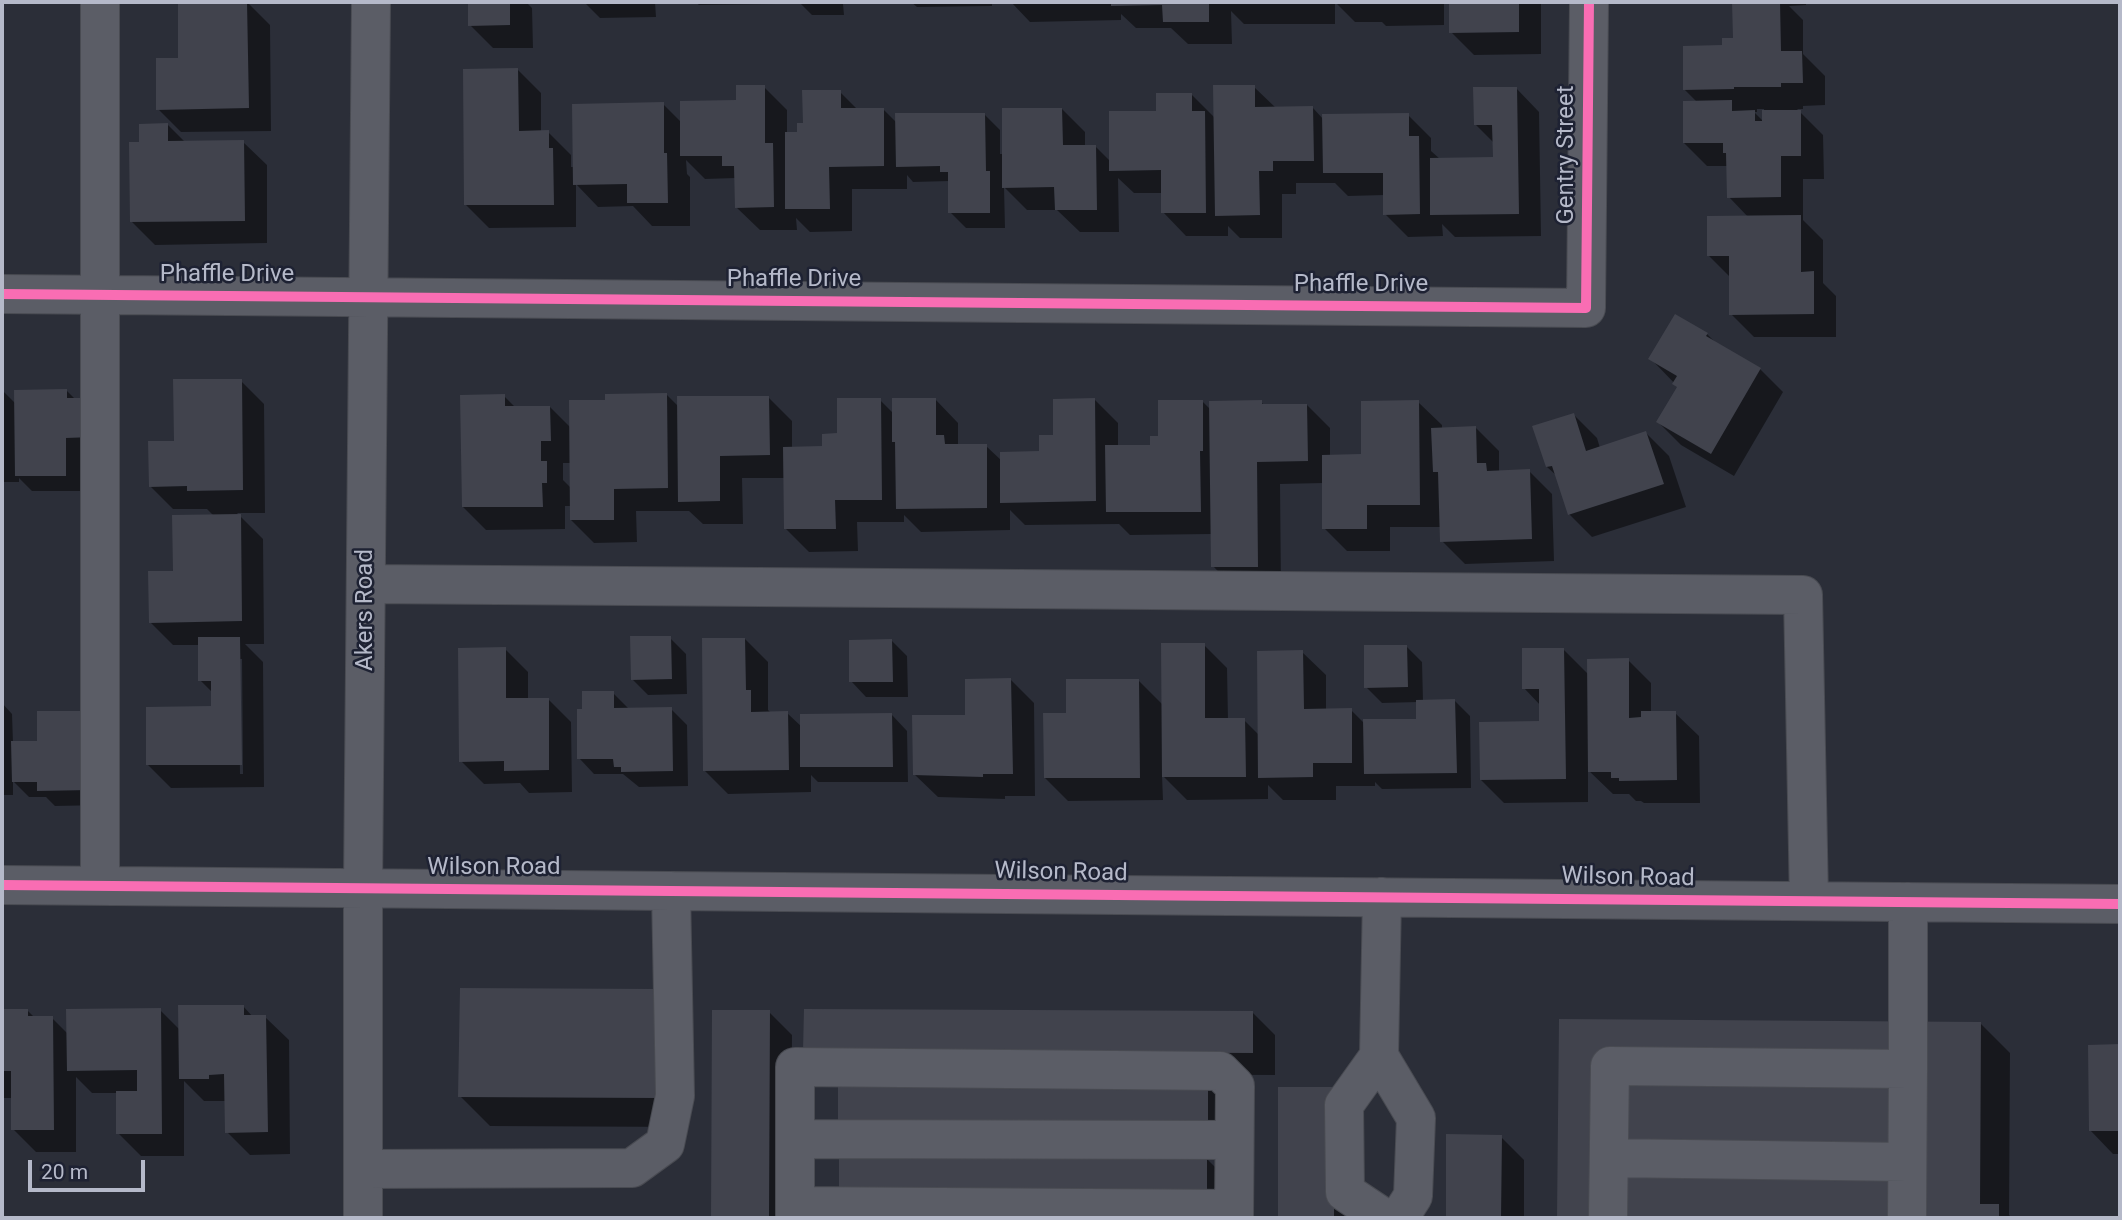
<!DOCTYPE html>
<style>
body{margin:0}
#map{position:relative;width:2122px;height:1220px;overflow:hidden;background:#2b2e38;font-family:Roboto,sans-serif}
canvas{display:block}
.frame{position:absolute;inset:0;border:4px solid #b5b9c9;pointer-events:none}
.scale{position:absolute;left:28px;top:1160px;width:117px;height:32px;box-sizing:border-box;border:4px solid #b5b9c9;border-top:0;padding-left:9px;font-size:21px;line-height:24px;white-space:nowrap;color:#b5b9c9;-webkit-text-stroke:5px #1e2233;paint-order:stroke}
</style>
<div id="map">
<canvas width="2122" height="1220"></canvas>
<div class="frame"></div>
<div class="scale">20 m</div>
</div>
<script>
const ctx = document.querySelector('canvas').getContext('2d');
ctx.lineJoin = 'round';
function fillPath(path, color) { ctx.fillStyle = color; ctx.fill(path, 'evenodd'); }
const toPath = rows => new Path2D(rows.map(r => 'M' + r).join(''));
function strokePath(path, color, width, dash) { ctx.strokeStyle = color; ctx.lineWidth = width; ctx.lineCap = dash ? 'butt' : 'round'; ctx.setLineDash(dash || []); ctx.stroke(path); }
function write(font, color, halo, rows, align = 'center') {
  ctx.font = font + ' Roboto,sans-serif'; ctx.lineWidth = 5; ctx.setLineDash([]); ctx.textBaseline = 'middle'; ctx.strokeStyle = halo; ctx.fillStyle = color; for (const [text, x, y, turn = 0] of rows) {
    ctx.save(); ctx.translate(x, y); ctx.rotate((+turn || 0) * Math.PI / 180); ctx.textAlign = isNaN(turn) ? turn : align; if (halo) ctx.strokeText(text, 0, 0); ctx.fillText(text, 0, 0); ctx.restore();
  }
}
const shadow = toPath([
 [180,2,247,2,270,25,271,131,181,132,158,109,180,60],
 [470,2,526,2,532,8,533,48,493,48,470,25],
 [584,2,655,2,656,17,600,18],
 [695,2,776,2,776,4,699,5],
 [799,2,900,2,900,3,843,4,844,15,812,15],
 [911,2,992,2,992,6,917,7],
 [1011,2,1335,2,1335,24,1244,24,1231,11,1232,44,1188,44,1171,28,1136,28,1121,14,1121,20,1030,22],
 [1335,2,1444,2,1444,25,1386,26,1382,22,1355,22],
 [1450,2,1541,2,1541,54,1474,55,1451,32],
 [1734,2,1806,2,1806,5,1789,6,1803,20,1803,54,1825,76,1825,105,1803,106,1803,109,1797,109,1823,135,1824,179,1803,179,1803,220,1823,240,1823,283,1836,296,1836,337,1754,337,1731,314,1730,277,1709,256,1749,218,1729,197,1728,166,1707,166,1684,143,1698,103,1684,89,1724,47,1735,40],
 [1757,109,1764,109,1764,122,1754,112,1757,112],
 [518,70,541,93,541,132,548,132,571,155,571,167,575,167,663,104,682,123,738,102,764,87,787,110,787,133,798,133,804,124,840,92,858,110,883,109,897,123,985,115,1000,130,1000,154,1004,154,1062,109,1085,132,1085,146,1095,146,1111,162,1157,113,1191,94,1216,119,1254,87,1276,108,1313,108,1324,120,1408,115,1431,138,1431,151,1440,159,1495,159,1494,143,1475,124,1516,88,1539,112,1541,236,1455,237,1442,224,1443,236,1408,237,1385,214,1385,195,1348,196,1335,183,1296,183,1296,194,1282,194,1282,238,1240,238,1228,226,1228,236,1186,236,1163,212,1163,193,1134,193,1118,178,1119,232,1080,232,1057,210,1027,210,1004,187,1005,228,966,228,950,212,950,181,913,182,907,175,907,189,852,189,852,231,810,232,796,218,797,230,760,230,736,207,736,178,705,179,686,160,687,174,690,177,690,226,652,226,633,206,598,207,576,184,576,227,489,228,466,205],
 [168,125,186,143,243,142,267,165,267,243,155,245,132,222,141,144],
 [1707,334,1717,344,1760,369,1783,392,1734,476,1681,445,1658,422,1679,388,1650,358],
 [241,381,264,404,265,513,237,513,263,539,264,644,245,644,263,662,264,787,171,788,148,765,213,708,213,693,200,680,200,645,173,645,150,622,174,573,214,516,207,509,173,509,150,486,175,443],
 [239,659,242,659,243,774,240,774],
 [2,390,16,404,67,391,75,399,107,452,81,453,81,491,32,491,19,478,19,482,2,482],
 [667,395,679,407,769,398,792,421,792,448,824,448,880,400,894,414,935,399,958,423,958,446,986,446,1002,461,1041,453,1055,437,1095,400,1118,423,1118,447,1152,446,1202,401,1211,410,1261,402,1264,405,1307,405,1330,428,1330,457,1363,456,1418,402,1442,425,1442,430,1476,428,1499,451,1499,472,1529,471,1552,494,1554,561,1465,564,1442,541,1441,527,1390,527,1390,551,1347,551,1324,528,1324,483,1280,484,1281,589,1236,590,1213,566,1212,534,1130,535,1119,524,1025,525,1010,510,1010,530,921,532,904,515,904,522,857,522,858,551,809,552,786,529,785,478,742,478,743,524,703,524,689,511,636,511,637,542,594,543,571,520,571,506,565,506,565,529,486,530,463,507,504,396,516,408,550,407,571,428,607,401],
 [563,463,571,463,571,488,563,480],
 [1574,415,1597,438,1600,448,1646,433,1669,456,1686,507,1592,537,1569,514,1557,476,1547,467],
 [670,638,686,654,687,694,648,695,632,679],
 [745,639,768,662,768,710,771,713,787,713,802,727,892,715,907,731,908,782,818,782,811,775,811,792,728,794,705,771],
 [892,641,907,656,908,697,866,697,851,681],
 [1204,645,1227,668,1228,720,1244,720,1259,735,1302,652,1326,675,1326,710,1351,710,1365,724,1418,720,1418,702,1382,703,1366,687,1407,647,1422,662,1423,701,1455,701,1470,716,1471,788,1382,789,1375,782,1375,786,1336,786,1336,800,1283,800,1268,785,1268,799,1187,800,1162,775,1163,800,1068,801,1045,778,1068,715,1138,680,1163,705],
 [505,649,528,672,528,699,548,699,571,722,572,792,529,793,520,783,484,784,461,761],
 [1564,650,1589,675,1628,660,1651,683,1651,713,1675,713,1699,736,1700,803,1644,803,1641,801,1636,801,1629,794,1613,794,1588,770,1588,802,1504,803,1481,780,1541,723,1541,706,1524,688],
 [1011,680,1034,703,1035,796,1005,796,1005,799,938,797,914,774,967,716],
 [613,693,629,709,671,709,687,725,688,786,639,787,623,774,594,774,579,758,584,710],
 [2,703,12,714,13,743,104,805,55,806,46,797,29,797,13,781,13,795,2,795],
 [657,991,686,1127,490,1126,460,1096],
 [243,1006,253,1017,265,1017,289,1040,290,1154,250,1155,227,1132,226,1101,204,1101,184,1081,184,1156,141,1156,118,1133,118,1093,92,1093,76,1077,76,1152,36,1152,13,1129,13,1098,2,1098,2,1011,27,1010,35,1018,52,1018,68,1034,160,1010,180,1030],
 [714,1012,769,1012,792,1035,791,1218,712,1218],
 [1252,1012,1275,1035,1275,1075,828,1073],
 [1560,1021,1980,1023,2010,1053,2009,1215,2012,1218,1559,1218],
 [2089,1046,2120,1046,2120,1154,2113,1154,2090,1130],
 [1207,1085,1230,1108,1206,1158,1229,1181,1229,1218,841,1158],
 [1280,1089,1356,1218,1279,1218],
 [1448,1136,1501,1137,1524,1160,1524,1218,1448,1218]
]);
const building = toPath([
 [178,2,247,2,249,108,156,110,156,58,178,58],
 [468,2,510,2,510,25,468,26],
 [1111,2,1209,2,1209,22,1163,22,1162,5,1111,6],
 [1449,2,1519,2,1519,32,1449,33],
 [1732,2,1780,2,1781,51,1802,51,1803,83,1781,83,1781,87,1734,87,1734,89,1683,90,1683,46,1722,45,1722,38,1733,38],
 [518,68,519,131,549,130,549,148,553,148,554,205,464,205,463,69],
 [736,85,765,85,765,143,773,143,774,207,735,208,734,166,722,166,722,156,680,156,680,101,736,100],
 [1213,85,1255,85,1255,107,1313,106,1314,161,1273,161,1273,171,1259,171,1260,215,1215,216],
 [1473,87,1517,87,1519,214,1430,215,1430,158,1493,157,1492,125,1474,125],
 [802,90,841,90,841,108,884,108,884,166,829,167,830,209,785,209,785,132,797,132,797,123,803,123],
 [1156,93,1192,93,1192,111,1205,111,1206,213,1161,213,1161,170,1109,171,1109,111,1156,111],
 [1732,100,1732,111,1755,110,1755,121,1762,121,1762,110,1801,110,1801,156,1781,156,1781,197,1727,198,1726,153,1723,153,1723,143,1683,143,1683,101],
 [664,102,664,153,667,153,668,203,627,203,627,184,573,185,572,104],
 [1002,108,1062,108,1063,145,1096,145,1097,210,1055,210,1054,187,1002,188],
 [895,113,985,113,986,171,990,171,990,213,948,213,948,172,940,172,940,166,896,167],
 [1409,113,1409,136,1419,136,1420,214,1383,215,1383,173,1323,173,1322,114],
 [168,123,168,141,244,140,245,221,130,222,129,142,139,142,139,124],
 [1801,215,1801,272,1814,271,1814,314,1729,315,1729,256,1707,256,1707,216],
 [1675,314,1708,333,1706,336,1761,368,1711,454,1656,422,1677,387,1672,384,1677,376,1648,359],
 [173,379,242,379,243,490,187,491,187,486,149,487,148,441,174,441],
 [67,389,67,398,91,398,92,437,66,438,66,476,15,476,14,390],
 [667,393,668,488,614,489,614,520,570,520,569,400,605,400,605,394],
 [505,394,505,406,550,406,551,441,541,441,541,461,547,461,547,483,542,483,543,507,462,507,460,395],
 [677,396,769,396,770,455,720,456,720,501,678,502],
 [837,398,881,398,882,500,835,500,836,529,784,529,783,447,822,446,822,434,837,433],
 [892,398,936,398,936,435,944,435,945,444,987,444,987,508,896,509,895,442,892,442],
 [1095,398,1096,501,1000,503,1000,452,1039,451,1039,435,1053,435,1053,399],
 [1158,400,1203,400,1203,451,1200,451,1201,512,1106,512,1105,445,1150,445,1150,436,1158,436],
 [1262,400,1262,404,1307,404,1308,461,1257,462,1258,567,1211,567,1209,401],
 [1419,400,1420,505,1367,505,1367,529,1322,529,1322,455,1361,454,1361,401],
 [1574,413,1586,451,1646,431,1664,484,1568,515,1552,466,1546,467,1532,426],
 [1476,426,1477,463,1486,463,1487,471,1530,469,1532,539,1440,542,1438,472,1433,472,1431,428],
 [241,514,242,621,149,623,148,571,173,571,172,515],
 [630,636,671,636,672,679,631,680],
 [198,637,240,637,242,765,146,765,146,707,211,706,211,681,198,681],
 [702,638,745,638,746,690,751,690,751,712,788,711,789,770,703,771],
 [892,639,893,682,849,682,849,640],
 [1161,643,1205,643,1205,718,1245,718,1246,777,1162,777],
 [1364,645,1407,645,1408,687,1364,688],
 [506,647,506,698,549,698,549,770,504,771,504,761,459,762,458,648],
 [1522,648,1564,648,1566,779,1480,780,1479,722,1539,721,1539,689,1522,689],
 [1303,650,1304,709,1352,708,1352,763,1313,763,1313,777,1258,778,1257,651],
 [1629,658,1629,718,1641,717,1641,711,1676,711,1677,780,1619,781,1619,778,1611,778,1611,772,1588,772,1587,659],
 [1011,678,1013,774,983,774,983,777,913,775,912,715,965,715,965,679],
 [1066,679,1139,679,1140,778,1044,778,1043,713,1066,713],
 [582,691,614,691,614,708,672,707,673,771,621,772,621,767,614,767,613,759,577,759,577,709,582,709],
 [1455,699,1457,773,1364,774,1363,719,1416,719,1416,700],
 [37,711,88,711,89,790,37,791,37,782,12,782,11,741,37,741],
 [892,713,893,767,800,767,800,714],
 [460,988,658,989,657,1098,458,1097],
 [178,1005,244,1005,244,1015,266,1015,268,1132,225,1133,224,1074,209,1075,209,1079,179,1079],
 [161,1008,162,1134,116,1134,116,1091,137,1091,137,1070,67,1071,66,1009],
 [2,1009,28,1009,28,1016,53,1016,54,1130,11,1130,11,1071,2,1071],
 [804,1009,1253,1011,1253,1053,803,1051],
 [712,1010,770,1010,769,1218,711,1218],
 [1559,1019,1981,1022,1980,1204,1999,1204,1999,1218,1557,1218],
 [2120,1044,2120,1131,2089,1131,2088,1045],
 [838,1082,1208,1083,1208,1136,838,1134],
 [1278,1087,1334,1087,1334,1218,1278,1218],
 [1446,1134,1502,1135,1501,1218,1446,1218],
 [839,1156,1207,1157,1207,1197,839,1196]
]);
const minor = toPath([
 [2,294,1586,308,1589,2],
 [366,584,1803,595,1809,901],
 [2,885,2120,904],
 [100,886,100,2],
 [1382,897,1379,1056,1416,1118,1413,1196,1399,1218],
 [1908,902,1908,1069],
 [1379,1056,1344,1105,1345,1192,1384,1218],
 [795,1139,1234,1140],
 [1609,1158,1907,1162],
 [363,1169,632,1168,665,1144,675,1096,671,891],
 [795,1206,1234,1209],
 [363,1218,363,888,371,2],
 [795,1218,795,1067,1220,1071,1235,1086,1234,1218],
 [1608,1218,1610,1066,1908,1069,1907,1218]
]);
const cycleway = toPath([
 [2,294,1586,308,1589,2],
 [2,885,2120,904]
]);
const streetNames = [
 ["Gentry Street",1567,155,-90],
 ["Phaffle Drive",227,275],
 ["Phaffle Drive",794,280],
 ["Phaffle Drive",1361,285],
 ["Akers Road",366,610,-90],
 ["Wilson Road",494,868],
 ["Wilson Road",1061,873,1],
 ["Wilson Road",1628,878,1]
];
fillPath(shadow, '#0007');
fillPath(building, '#41434d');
strokePath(minor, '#494b52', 40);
strokePath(minor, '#5b5d66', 38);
strokePath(cycleway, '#f96db3', 10);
write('24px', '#b5b9c9', '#1e2233', streetNames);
</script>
